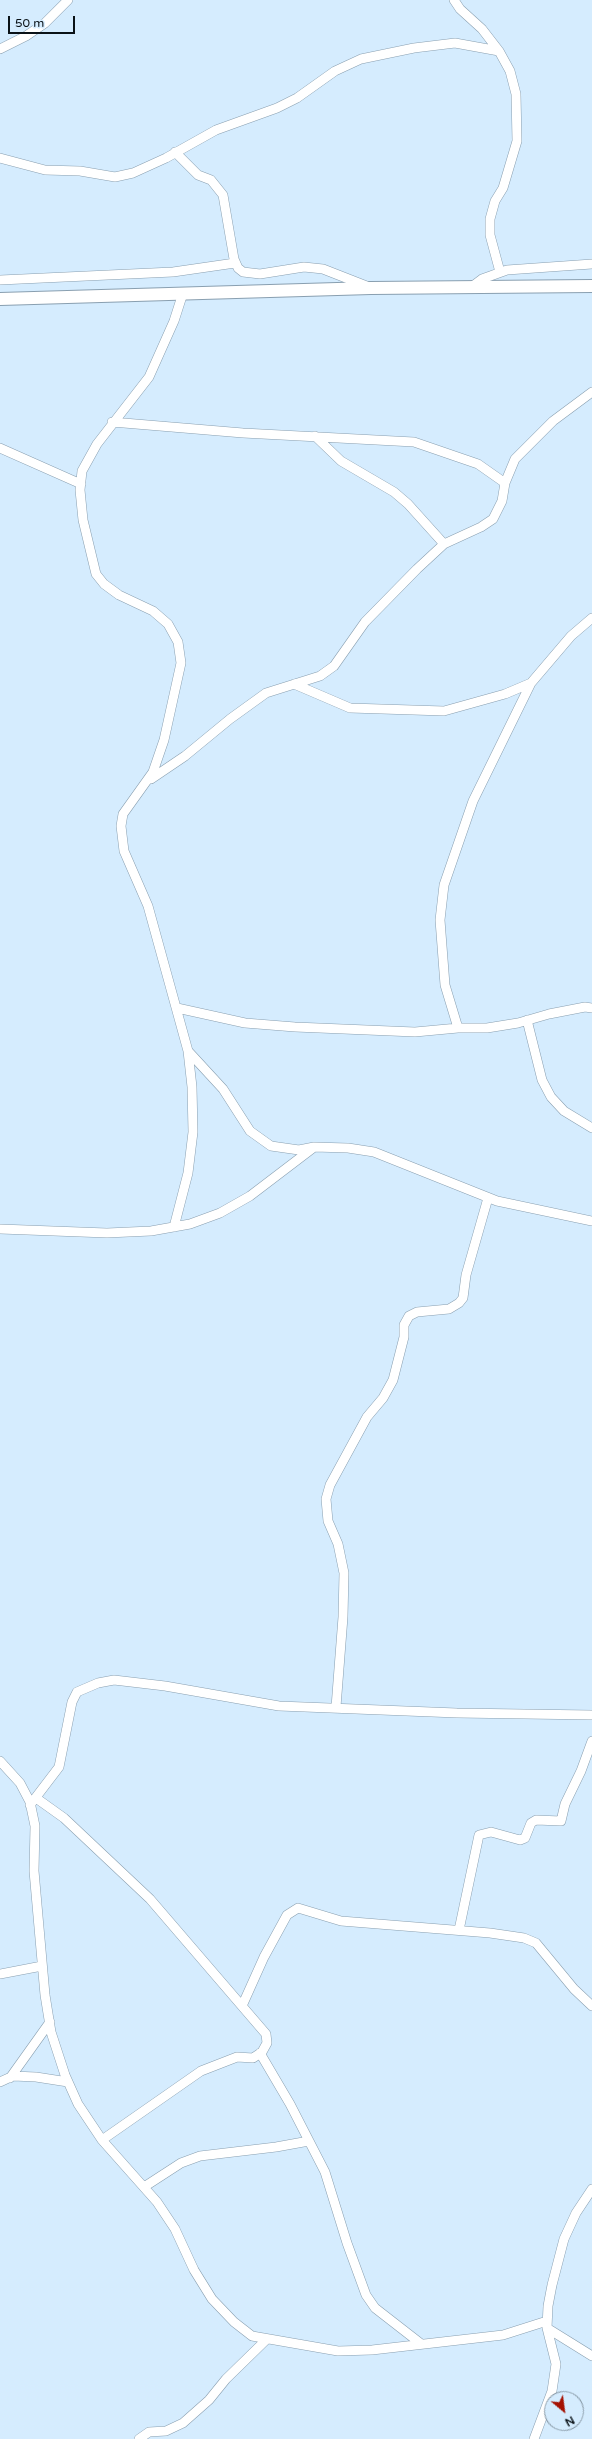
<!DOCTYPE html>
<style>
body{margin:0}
#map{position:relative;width:592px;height:2439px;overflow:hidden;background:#d5ecfe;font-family:"Varela Round",sans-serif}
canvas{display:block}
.north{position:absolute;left:544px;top:2391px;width:40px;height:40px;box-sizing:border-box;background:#d5ecfe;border:1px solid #8495a2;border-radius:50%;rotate:151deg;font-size:11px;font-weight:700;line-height:16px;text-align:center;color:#0a1217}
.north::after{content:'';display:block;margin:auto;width:14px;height:18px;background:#a51102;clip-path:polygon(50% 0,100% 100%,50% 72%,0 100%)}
.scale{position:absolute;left:8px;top:16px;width:67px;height:18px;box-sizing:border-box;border:2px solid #0a1217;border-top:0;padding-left:5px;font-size:12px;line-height:14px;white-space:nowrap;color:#0a1217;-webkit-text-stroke:3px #d5ecfe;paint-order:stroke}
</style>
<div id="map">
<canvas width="592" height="2439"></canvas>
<div class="north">N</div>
<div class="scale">50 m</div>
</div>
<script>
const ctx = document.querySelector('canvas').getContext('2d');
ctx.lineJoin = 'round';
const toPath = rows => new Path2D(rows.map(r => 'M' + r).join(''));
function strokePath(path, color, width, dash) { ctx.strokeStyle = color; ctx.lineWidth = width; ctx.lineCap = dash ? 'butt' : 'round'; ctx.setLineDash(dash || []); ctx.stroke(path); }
const minor = toPath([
 [454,0,460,9,482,29,499,51,510,71,516,94,517,141,503,188,495,201,490,219,490,235,500,272],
 [0,49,26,36,45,23,68,0],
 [175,152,198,175,211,180,223,195,234,259,238,268,243,272,260,274,304,267,323,269,369,287],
 [0,158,45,170,80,171,115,177,133,173,166,158,216,130,277,108,297,98,335,71,361,59,414,48,455,43,499,51],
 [0,280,173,272,235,263],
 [470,288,482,279,507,270,592,264],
 [183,293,174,321,149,377,97,444,82,471,80,490,83,520,96,574,104,584,119,595,153,611,168,624,178,642,181,663,164,740,153,772,123,814,121,826,124,851,148,906,188,1051,223,1089,250,1131,271,1146,299,1150,314,1147,348,1148,374,1152,497,1201,592,1221],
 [112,422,243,433,414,442,478,464,505,483],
 [315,436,341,461,394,492,408,504,444,544],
 [0,448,81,484],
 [294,684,350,708,444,711,505,694,531,683,571,636,592,618],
 [151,779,185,756,230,719,266,693,320,676,334,666,365,622,417,569,444,544,481,527,493,519,502,501,505,483,515,459,553,421,592,392],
 [177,1008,245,1023,295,1027,415,1032,458,1028,487,1028,518,1023,549,1014,585,1007,592,1008],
 [527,1020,542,1080,551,1097,564,1111,592,1128],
 [458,1028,445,985,440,920,444,885,473,801,531,683],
 [174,1227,188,1173,193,1132,192,1087,188,1051],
 [0,1229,107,1233,151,1231,190,1224,220,1213,250,1196,313,1148],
 [336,1707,343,1617,344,1573,338,1544,328,1521,326,1499,330,1485,367,1417,383,1398,393,1380,404,1337,404,1325,409,1316,417,1312,449,1309,459,1303,463,1298,466,1275,488,1198],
 [0,1761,20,1783,30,1802,35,1826,34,1871,45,1995,51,2032,65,2075,78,2104,102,2140,157,2202,175,2229,194,2270,212,2299,234,2322,252,2336,338,2351,372,2350,503,2335,547,2321],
 [36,1798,64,1818,150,1899,266,2034,267,2043,262,2052,253,2058,237,2057,201,2071,102,2140],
 [30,1805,59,1767,72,1702,77,1692,98,1683,114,1680,165,1686,279,1706,457,1713,592,1715],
 [459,1930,479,1835,491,1832,520,1840,525,1838,531,1823,536,1820,561,1821,565,1804,581,1771,592,1741],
 [0,1974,42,1966],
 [242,2006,264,1957,287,1915,298,1908,341,1921,490,1933,524,1938,536,1943,574,1989,592,2006],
 [260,2053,290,2104,325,2172,347,2243,366,2295,375,2308,420,2343],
 [10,2078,50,2022],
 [0,2082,13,2076,36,2077,68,2082],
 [144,2187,181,2163,200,2156,276,2147,309,2141],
 [547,2328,592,2356],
 [139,2439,149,2432,166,2431,183,2423,209,2400,226,2379,267,2339],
 [534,2439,552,2391,556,2364,547,2328,548,2306,552,2285,564,2239,576,2213,592,2189]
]);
const major = toPath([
 [0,299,371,288,592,286]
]);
strokePath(minor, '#899fb0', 10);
strokePath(major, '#899fb0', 14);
strokePath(minor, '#fff', 9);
strokePath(major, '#fff', 12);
</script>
